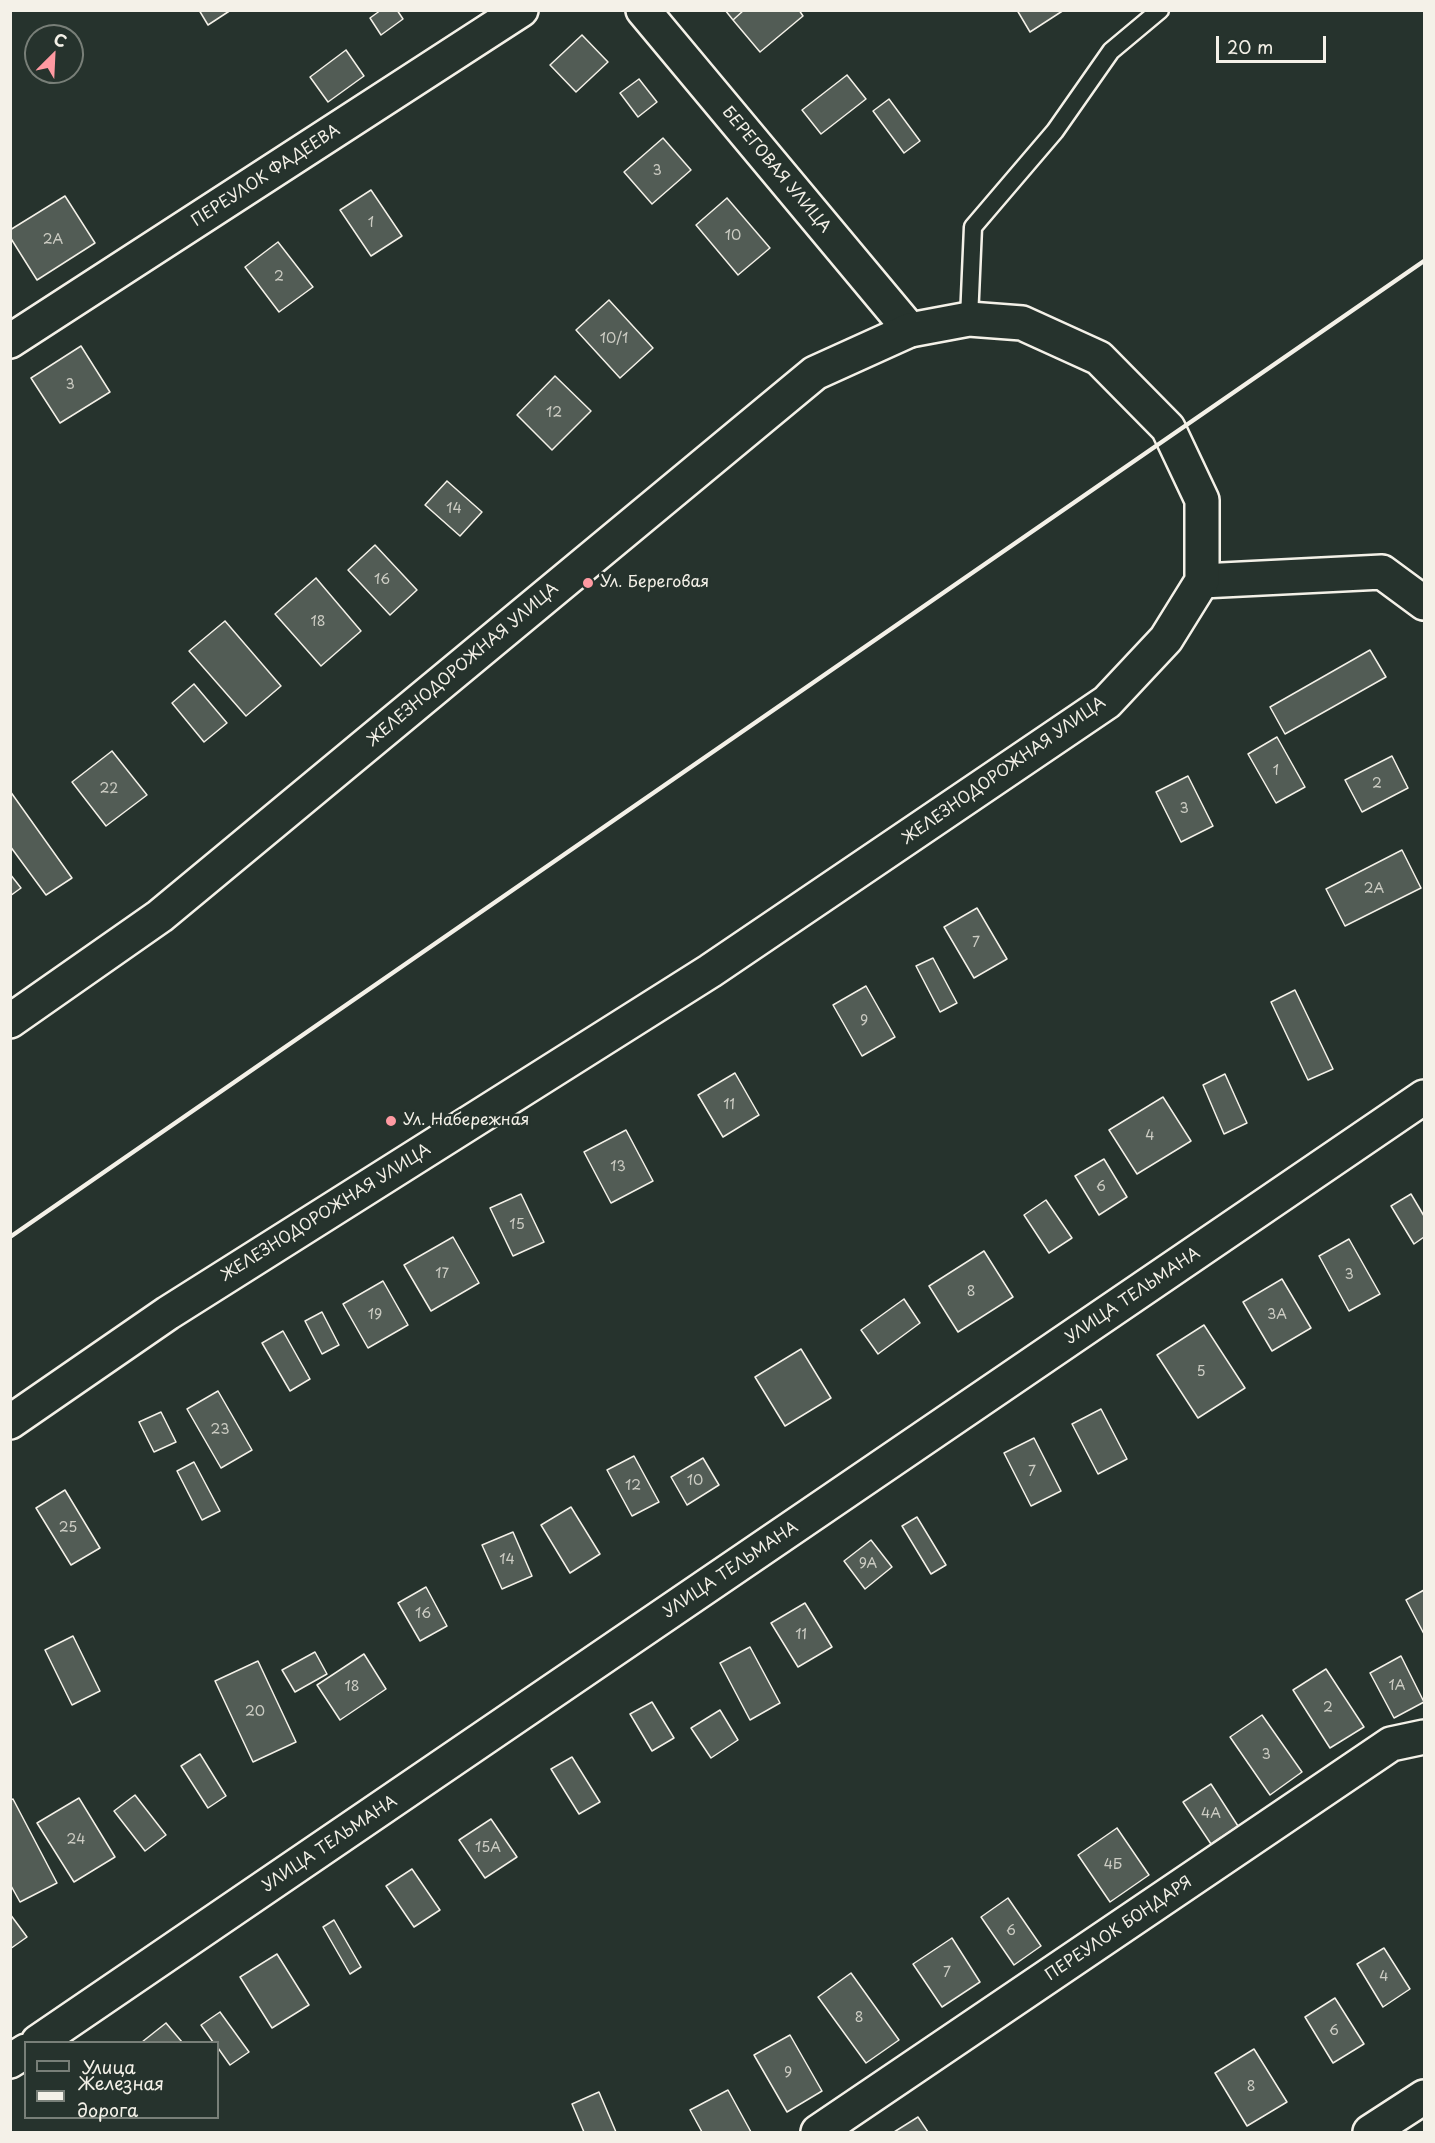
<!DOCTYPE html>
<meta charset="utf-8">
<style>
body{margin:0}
#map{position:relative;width:1435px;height:2143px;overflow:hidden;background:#26332d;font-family:"Playpen Sans",sans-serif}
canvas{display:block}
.frame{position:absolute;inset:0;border:12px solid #f4f1e8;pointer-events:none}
.legend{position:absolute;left:24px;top:2041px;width:195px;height:78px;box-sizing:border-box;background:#26332d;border:2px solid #787f78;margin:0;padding:8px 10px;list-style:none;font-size:18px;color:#f4f1e8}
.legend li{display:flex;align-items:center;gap:12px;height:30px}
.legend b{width:30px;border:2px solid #787f78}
.north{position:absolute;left:24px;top:24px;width:60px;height:60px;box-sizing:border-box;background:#26332d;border:2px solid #787f78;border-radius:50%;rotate:24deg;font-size:16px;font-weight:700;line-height:24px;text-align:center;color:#f4f1e8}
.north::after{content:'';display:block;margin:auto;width:21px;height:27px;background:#ff9aa2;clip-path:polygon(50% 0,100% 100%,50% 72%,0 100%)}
.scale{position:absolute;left:1216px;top:36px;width:110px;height:27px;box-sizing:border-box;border:3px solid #f4f1e8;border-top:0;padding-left:8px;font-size:18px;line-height:21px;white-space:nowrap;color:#f4f1e8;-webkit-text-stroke:4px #26332d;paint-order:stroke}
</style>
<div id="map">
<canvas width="1435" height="2143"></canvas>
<div class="frame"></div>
<ul class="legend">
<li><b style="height:8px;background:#26332d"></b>Улица</li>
<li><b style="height:8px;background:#f4f1e8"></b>Железная дорога</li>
</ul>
<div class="north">С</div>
<div class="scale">20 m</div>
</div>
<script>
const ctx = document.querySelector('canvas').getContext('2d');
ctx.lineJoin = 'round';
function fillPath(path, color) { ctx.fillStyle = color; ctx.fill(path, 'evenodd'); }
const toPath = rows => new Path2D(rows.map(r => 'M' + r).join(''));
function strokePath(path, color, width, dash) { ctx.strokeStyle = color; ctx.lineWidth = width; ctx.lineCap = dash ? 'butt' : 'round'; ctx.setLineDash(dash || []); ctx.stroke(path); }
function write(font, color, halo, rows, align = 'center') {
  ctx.font = font + ' "Playpen Sans",sans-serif'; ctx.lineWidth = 5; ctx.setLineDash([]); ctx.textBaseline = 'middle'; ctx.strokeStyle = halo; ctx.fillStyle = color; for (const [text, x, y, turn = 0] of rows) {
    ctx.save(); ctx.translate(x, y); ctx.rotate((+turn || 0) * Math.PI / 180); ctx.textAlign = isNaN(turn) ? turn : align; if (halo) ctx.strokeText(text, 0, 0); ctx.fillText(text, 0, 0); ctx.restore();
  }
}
const building = toPath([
 [199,10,231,10,208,25,199,10],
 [381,10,397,10,403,19,381,35,370,18,381,10],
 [725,10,744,10,733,20,725,10],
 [744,10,799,10,803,16,760,52,733,20,744,10],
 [1017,10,1064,10,1030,32,1017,10],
 [582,35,608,62,576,92,550,65,582,35],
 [346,50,364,76,328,102,310,77,346,50],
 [847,75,866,99,821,134,802,110,847,75],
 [639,79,657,102,638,117,620,93,639,79],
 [889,99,920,141,904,153,873,111,889,99],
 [663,138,691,170,652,204,624,172,663,138],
 [371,190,402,236,371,256,340,210,371,190],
 [65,196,95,243,37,280,10,237,10,230,65,196],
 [727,198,770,248,738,275,696,225,727,198],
 [278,242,313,287,279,312,245,267,278,242],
 [609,300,653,348,620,378,576,330,609,300],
 [81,346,110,392,60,423,31,378,81,346],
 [555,376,591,411,552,450,517,415,555,376],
 [447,481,482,512,460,536,425,505,447,481],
 [375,545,417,590,390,615,348,570,375,545],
 [316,578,361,631,321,666,275,614,316,578],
 [225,621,281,686,246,716,189,651,225,621],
 [1370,650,1386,677,1285,734,1270,707,1370,650],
 [194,684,227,723,204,742,172,703,194,684],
 [1277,737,1305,787,1276,803,1248,754,1277,737],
 [112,751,147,795,106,826,72,782,112,751],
 [1392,756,1408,788,1362,812,1345,780,1392,756],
 [1188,776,1213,826,1181,842,1156,792,1188,776],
 [10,791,72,878,46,895,10,846,10,791],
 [1402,850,1421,888,1345,926,1326,889,1402,850],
 [10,874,21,888,10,896,10,874],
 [977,908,1007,959,974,978,944,927,977,908],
 [933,958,957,1003,940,1012,916,966,933,958],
 [866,986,895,1037,862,1056,833,1005,866,986],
 [1295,990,1333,1069,1308,1080,1271,1002,1295,990],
 [735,1073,759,1115,723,1137,698,1095,735,1073],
 [1225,1074,1247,1123,1224,1134,1203,1085,1225,1074],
 [1163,1097,1191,1141,1137,1174,1109,1130,1163,1097],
 [626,1130,653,1181,611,1203,584,1152,626,1130],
 [1104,1159,1127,1197,1099,1215,1075,1176,1104,1159],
 [521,1194,544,1242,513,1256,490,1208,521,1194],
 [1411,1194,1424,1216,1424,1237,1414,1244,1391,1206,1411,1194],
 [1046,1200,1072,1238,1049,1253,1024,1215,1046,1200],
 [453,1237,479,1283,431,1311,404,1265,453,1237],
 [1349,1239,1380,1294,1349,1311,1319,1256,1349,1239],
 [984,1251,1013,1297,958,1332,929,1286,984,1251],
 [1282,1279,1311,1328,1272,1351,1243,1302,1282,1279],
 [383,1281,408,1325,368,1348,343,1304,383,1281],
 [904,1299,920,1323,878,1354,861,1330,904,1299],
 [322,1312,339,1345,322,1354,305,1321,322,1312],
 [1204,1325,1245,1388,1198,1418,1157,1355,1204,1325],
 [283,1331,310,1379,290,1391,262,1343,283,1331],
 [801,1349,831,1398,785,1426,755,1377,801,1349],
 [218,1391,252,1450,221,1468,187,1409,218,1391],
 [1101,1409,1127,1459,1098,1474,1072,1424,1101,1409],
 [161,1412,176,1442,154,1452,139,1422,161,1412],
 [1034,1438,1061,1491,1031,1506,1004,1453,1034,1438],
 [634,1456,659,1502,632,1516,607,1470,634,1456],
 [703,1458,719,1485,687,1505,671,1477,703,1458],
 [194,1462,220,1511,202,1520,177,1471,194,1462],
 [65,1490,100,1548,71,1565,36,1508,65,1490],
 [571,1507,600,1554,570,1573,541,1525,571,1507],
 [917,1517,946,1565,931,1574,902,1526,917,1517],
 [513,1532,532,1576,502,1589,482,1545,513,1532],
 [871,1540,892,1567,865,1589,844,1561,871,1540],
 [426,1587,447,1626,420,1641,398,1603,426,1587],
 [1424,1590,1424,1634,1406,1600,1424,1590],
 [805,1603,832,1647,798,1667,771,1623,805,1603],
 [73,1636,100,1691,72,1705,45,1650,73,1636],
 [750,1647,780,1703,750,1720,720,1663,750,1647],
 [315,1652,327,1674,295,1692,282,1670,315,1652],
 [364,1654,386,1689,340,1720,317,1685,364,1654],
 [1401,1656,1424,1702,1394,1718,1370,1673,1401,1656],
 [258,1661,296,1742,253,1762,215,1681,258,1661],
 [1326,1669,1364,1727,1330,1748,1293,1690,1326,1669],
 [652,1702,674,1738,652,1751,630,1714,652,1702],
 [720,1710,738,1740,711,1758,691,1728,720,1710],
 [1262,1715,1302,1772,1270,1795,1230,1737,1262,1715],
 [200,1754,226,1796,208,1808,181,1766,200,1754],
 [572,1757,600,1802,579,1814,551,1769,572,1757],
 [1211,1784,1238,1826,1211,1844,1183,1802,1211,1784],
 [135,1795,166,1835,145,1851,114,1811,135,1795],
 [79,1798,115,1857,74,1882,37,1823,79,1798],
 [13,1799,57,1883,20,1902,10,1884,10,1800,13,1799],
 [491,1819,517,1857,485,1878,459,1840,491,1819],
 [1117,1828,1149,1875,1110,1902,1078,1855,1117,1828],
 [412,1869,440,1910,414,1927,386,1886,412,1869],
 [1008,1898,1041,1946,1014,1965,981,1917,1008,1898],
 [10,1914,27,1937,10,1949,10,1914],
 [334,1920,361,1967,350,1974,323,1927,334,1920],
 [952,1938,980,1982,942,2007,913,1964,952,1938],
 [1384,1948,1410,1989,1383,2007,1357,1964,1384,1948],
 [277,1954,309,2005,272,2028,240,1977,277,1954],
 [851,1973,899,2040,866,2063,818,1997,851,1973],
 [1335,1998,1364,2044,1333,2063,1305,2017,1335,1998],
 [220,2012,249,2052,230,2065,218,2048,218,2042,213,2042,201,2025,220,2012],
 [166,2023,182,2042,142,2042,166,2023],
 [790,2035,822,2091,787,2112,754,2055,790,2035],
 [1254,2049,1287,2102,1247,2126,1215,2073,1254,2049],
 [728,2090,751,2132,702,2132,690,2110,728,2090],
 [599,2092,616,2132,584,2132,572,2104,599,2092],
 [918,2117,928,2132,894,2132,918,2117]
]);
const lane = toPath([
 [969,319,973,227,1055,131,1111,51,1160,10]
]);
const street = toPath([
 [643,10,910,330],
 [10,341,521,10],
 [1202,581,1382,572,1424,603],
 [38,2042,1424,1097],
 [10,2061,26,2051],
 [818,2132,1391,1744,1424,1737],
 [1370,2132,1424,2097]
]);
const primary = toPath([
 [10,1021,160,916,815,373,910,330,969,319,1022,323,1099,358,1168,428,1202,500,1202,581,1166,639,1107,702,710,971,168,1313,10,1422]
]);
const rail = toPath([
 [10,1237,1424,261]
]);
const markers = [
 [588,583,6,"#ff9aa2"],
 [391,1121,6,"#ff9aa2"]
];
const numberNames = [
 ["3",657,171],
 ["1",371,223],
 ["10",733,236],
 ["2А",53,240],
 ["2",279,277],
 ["10/1",614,339],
 ["3",70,385],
 ["12",554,413],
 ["14",454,509],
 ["16",382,580],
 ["18",318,622],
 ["1",1276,771],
 ["2",1377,784],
 ["22",109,789],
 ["3",1184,809],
 ["2А",1374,889],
 ["7",976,943],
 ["9",864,1021],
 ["11",729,1105],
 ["4",1150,1136],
 ["13",618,1167],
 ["6",1101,1187],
 ["15",517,1225],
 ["17",442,1274],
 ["3",1349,1275],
 ["8",971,1292],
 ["19",375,1315],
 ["3А",1277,1315],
 ["5",1201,1372],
 ["23",220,1430],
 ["7",1032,1472],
 ["10",695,1481],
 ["12",633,1486],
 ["25",68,1528],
 ["14",507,1560],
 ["9А",868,1564],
 ["16",423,1614],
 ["11",801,1635],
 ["1А",1397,1686],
 ["18",352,1687],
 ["2",1328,1708],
 ["20",255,1712],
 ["3",1266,1755],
 ["4А",1211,1814],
 ["24",76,1840],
 ["15А",488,1848],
 ["4Б",1113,1865],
 ["6",1011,1931],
 ["7",947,1973],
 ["4",1384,1977],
 ["8",859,2018],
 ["6",1334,2031],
 ["9",788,2073],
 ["8",1251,2087]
];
const streetNames = [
 ["БЕРЕГОВАЯ УЛИЦА",776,170,50],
 ["ПЕРЕУЛОК ФАДЕЕВА",266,176,-33],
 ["ЖЕЛЕЗНОДОРОЖНАЯ УЛИЦА",463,665,-40],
 ["ЖЕЛЕЗНОДОРОЖНАЯ УЛИЦА",1004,771,-35],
 ["ЖЕЛЕЗНОДОРОЖНАЯ УЛИЦА",326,1213,-32],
 ["УЛИЦА ТЕЛЬМАНА",1133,1296,-34],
 ["УЛИЦА ТЕЛЬМАНА",731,1570,-34],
 ["УЛИЦА ТЕЛЬМАНА",330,1844,-34],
 ["ПЕРЕУЛОК БОНДАРЯ",1119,1929,-34]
];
const poiNames = [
 ["Ул. Береговая",600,583],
 ["Ул. Набережная",403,1121]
];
fillPath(building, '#525c55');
strokePath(building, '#f4f1e8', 1.5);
strokePath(lane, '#f4f1e8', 21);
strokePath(street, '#f4f1e8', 38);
strokePath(primary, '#f4f1e8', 38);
strokePath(lane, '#26332d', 16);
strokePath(street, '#26332d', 33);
strokePath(primary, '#26332d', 33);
strokePath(rail, '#f4f1e8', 4.5);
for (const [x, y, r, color] of markers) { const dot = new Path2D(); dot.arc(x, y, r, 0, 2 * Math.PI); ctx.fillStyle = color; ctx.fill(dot); strokePath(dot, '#26332d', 2); }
write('14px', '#ccccc3', null, numberNames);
write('16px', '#f4f1e8', '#26332d', streetNames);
write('16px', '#f4f1e8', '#26332d', poiNames, 'left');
</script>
